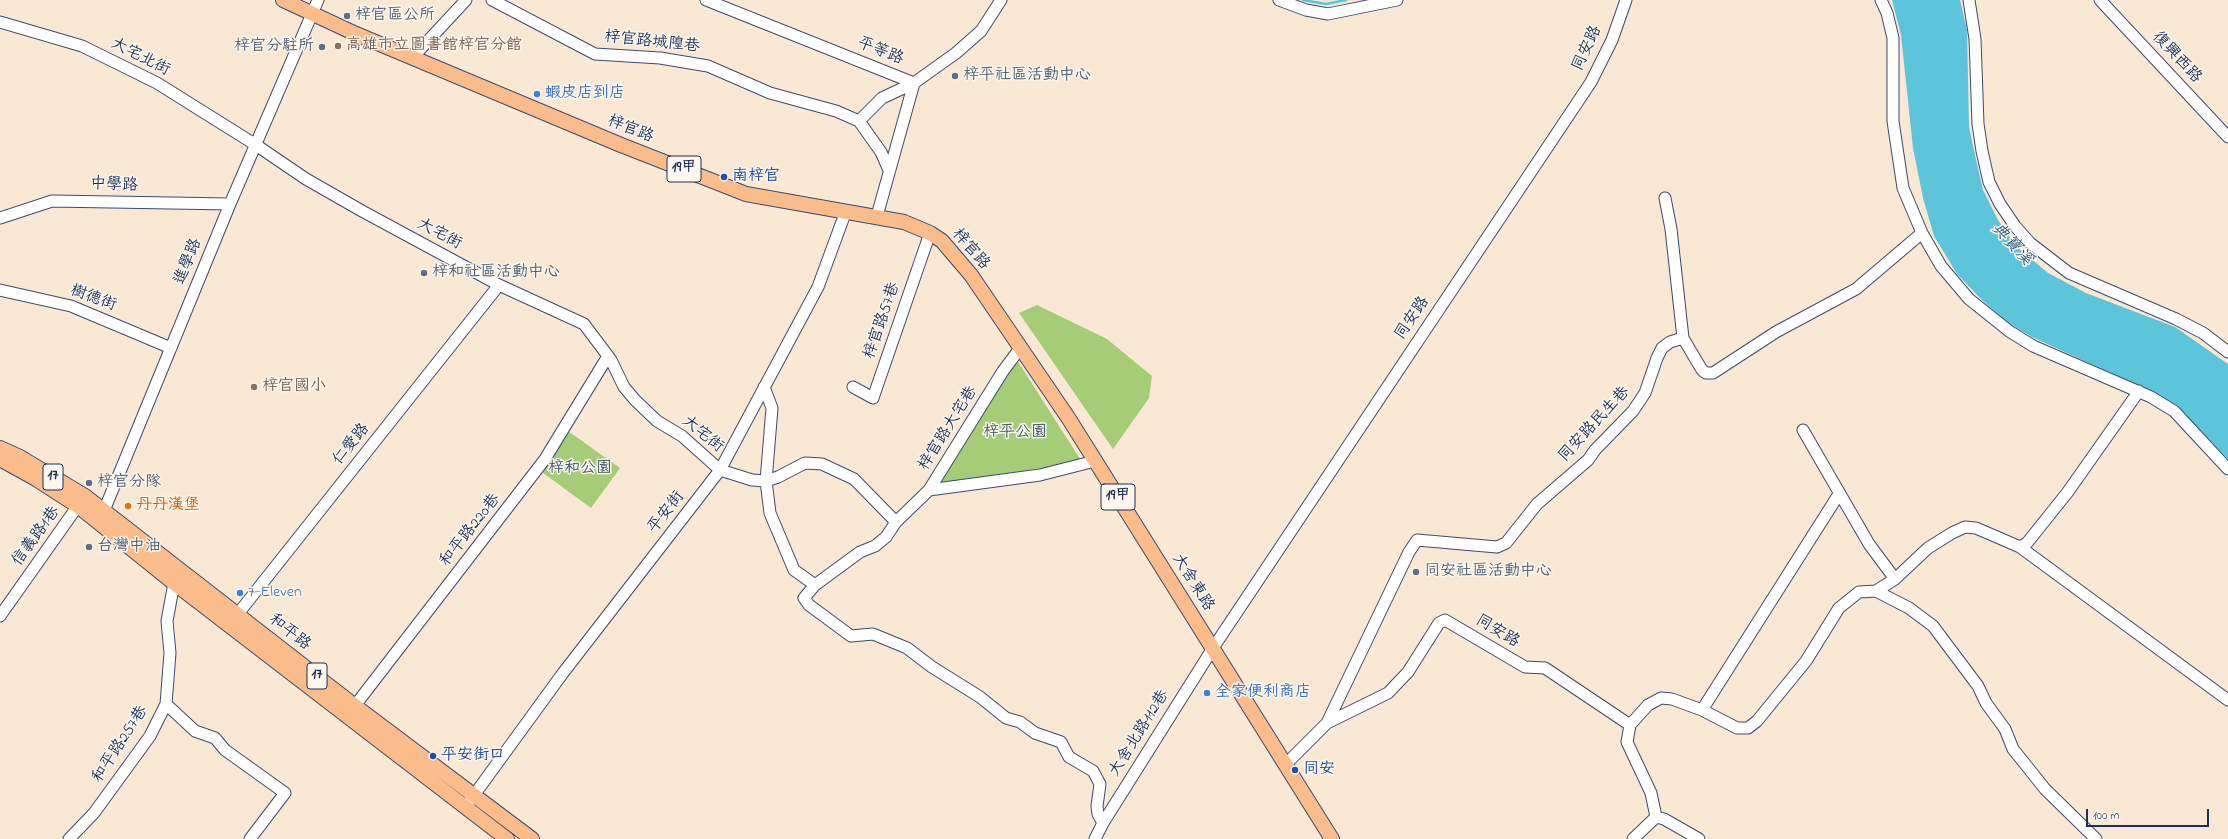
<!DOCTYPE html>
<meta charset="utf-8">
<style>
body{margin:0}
#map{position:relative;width:2228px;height:839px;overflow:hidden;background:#f8e8d4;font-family:"Indie Flower",sans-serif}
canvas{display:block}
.scale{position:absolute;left:2086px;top:809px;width:123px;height:18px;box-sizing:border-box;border:2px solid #1b2f5e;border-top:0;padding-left:5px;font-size:12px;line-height:14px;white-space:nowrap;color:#1b2f5e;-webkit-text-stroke:3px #fbf7ec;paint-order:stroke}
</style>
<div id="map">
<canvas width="2228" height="839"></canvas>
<div class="scale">100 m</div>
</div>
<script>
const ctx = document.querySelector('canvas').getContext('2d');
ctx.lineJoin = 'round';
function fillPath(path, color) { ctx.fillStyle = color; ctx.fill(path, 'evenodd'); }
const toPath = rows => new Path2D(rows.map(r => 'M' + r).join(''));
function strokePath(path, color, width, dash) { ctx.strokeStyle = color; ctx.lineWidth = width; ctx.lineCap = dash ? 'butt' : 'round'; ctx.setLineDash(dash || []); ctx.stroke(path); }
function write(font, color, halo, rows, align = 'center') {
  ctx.font = font + ' "Indie Flower","LXGW WenKai TC",sans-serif'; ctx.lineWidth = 3; ctx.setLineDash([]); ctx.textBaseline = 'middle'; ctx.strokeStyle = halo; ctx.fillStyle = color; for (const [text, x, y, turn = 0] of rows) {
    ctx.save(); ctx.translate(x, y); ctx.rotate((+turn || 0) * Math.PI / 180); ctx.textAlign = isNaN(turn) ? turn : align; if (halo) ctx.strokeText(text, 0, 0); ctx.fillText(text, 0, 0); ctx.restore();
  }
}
const green = toPath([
 [1037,305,1107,339,1152,376,1149,398,1113,449,1019,313],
 [1017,360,1082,462,936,484,1009,369],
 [568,431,620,468,591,508,539,470]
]);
const water = toPath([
 [1892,0,1960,0,1967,30,1969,127,1975,155,1983,190,1998,220,2016,246,2048,273,2086,293,2175,327,2228,364,2228,459,2177,407,2126,380,2032,337,2007,322,1983,301,1957,274,1934,236,1923,198,1913,148,1901,35]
]);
const stream = toPath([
 [1303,0,1326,4,1346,0]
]);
const minor = toPath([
 [492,0,595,54,660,58,708,66,770,93,836,111,859,121,881,152,889,170],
 [706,0,914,83,877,216],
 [1279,0,1306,10,1328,14,1397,0],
 [1881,0,1887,13,1893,38,1893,121,1903,188,1922,233,1941,266,1969,299,2009,331,2033,346,2151,397,2174,411,2228,469],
 [1969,0,1975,39,1978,124,1982,151,1989,182,2000,204,2015,226,2030,243,2069,273,2176,319,2203,333,2228,352],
 [2100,0,2228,137],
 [0,22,82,46,157,83,256,145,306,179,362,211,499,285,584,324,611,360,624,387,635,400,657,421,682,436,720,470,752,480,766,481,778,477,805,463,822,464,854,479,896,522],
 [412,58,466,0],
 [859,121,882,98,914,83,956,53,981,31,1001,0],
 [1665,198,1671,229,1683,338],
 [0,218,52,201,230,204],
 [0,290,71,306,171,348],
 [1021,347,1003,371,929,490,896,522,886,537,875,546,860,552,815,585,804,598,809,605,851,636,873,634,907,648,932,667,980,697,1006,718,1020,722,1035,733,1061,742,1069,757,1093,771,1100,784,1097,806,1098,814,1103,823],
 [764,387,772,408,766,481,770,513,794,570,815,585],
 [853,387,873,398,930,233],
 [1803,430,1869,544,1895,579],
 [929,490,1040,475,1095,461],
 [101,518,230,204,318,0],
 [2020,547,2228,700],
 [1876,591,1895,579,1928,548,1952,533,1965,527,1976,528,2020,547,2027,543,2067,493,2139,391],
 [0,616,82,500],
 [233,620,499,285],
 [166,704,195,731,215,738,225,750,285,793,250,839],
 [1702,710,1839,494],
 [350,712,545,459,608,356],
 [1327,723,1388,693,1408,672,1439,623,1445,620,1525,667,1545,668,1630,725],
 [1285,765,1327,723,1409,552,1417,540,1497,547,1506,543,1537,504,1588,460,1595,450,1633,411,1645,393,1657,358,1662,348,1670,342,1683,338,1702,370,1706,373,1713,373,1776,332,1856,289,1922,233],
 [469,802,563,673,720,470,818,287,846,211],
 [1656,817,1651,793,1627,742,1630,725,1648,705,1661,698,1672,699,1702,710,1737,728,1748,728,1757,721,1806,661,1839,608,1859,592,1876,591,1909,608,1933,626,1978,686,1986,703,2005,729,2013,749,2045,789,2096,839],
 [1656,817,1664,819,1699,839],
 [69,839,94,813,150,736,166,704,170,653,167,621,174,583],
 [1095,839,1103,823,1213,648,1591,82,1612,40,1626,0],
 [1633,839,1656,817]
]);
const major = toPath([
 [283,0,356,34,621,145,746,194,904,222,930,233,942,241,971,275,1069,419,1332,839],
 [0,448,20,457,85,496,355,706,532,839],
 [0,459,36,479,78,506,174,583,507,839]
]);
const markers = [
 [347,16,4,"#5c6f8a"],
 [338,46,4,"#8d6e63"],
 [322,47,4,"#5c6f8a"],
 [955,76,4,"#5c6f8a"],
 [537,94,4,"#3f7fe0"],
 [724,177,4,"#1a4fb4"],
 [424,273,4,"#5c6f8a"],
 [254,387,4,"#8d6e63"],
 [89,483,4,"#5c6f8a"],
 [128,506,4,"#e8710a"],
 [89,547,4,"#5c6f8a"],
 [1416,572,4,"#5c6f8a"],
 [240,593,4,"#3f7fe0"],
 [1207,693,4,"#3f7fe0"],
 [433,756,4,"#1a4fb4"],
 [1295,770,4,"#1a4fb4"]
];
const shields = [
 [684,169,34],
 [53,477,20],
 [1118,497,34],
 [317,676,20]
];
const shieldNames = [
 ["19甲",684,169],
 ["17",53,477],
 ["19甲",1118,497],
 ["17",317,676]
];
const serviceNames = [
 ["梓官區公所",355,16],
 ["梓官分駐所",314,47,"right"],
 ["梓平社區活動中心",963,76],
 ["梓和社區活動中心",432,273],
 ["梓官分隊",97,483],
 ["台灣中油",97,547],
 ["同安社區活動中心",1424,572]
];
const streetNames = [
 ["梓官路城隍巷",652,43,6],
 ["同安路",1588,49,-65],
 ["平等路",880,52,22],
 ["大宅北街",140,58,27],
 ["復興西路",2176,58,47],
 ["梓官路",630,130,22],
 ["中學路",114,186,2],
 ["大宅街",439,235,28],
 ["梓官路",970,250,49],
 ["進學路",189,262,-68],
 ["樹德街",93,299,20],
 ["同安路",1413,319,-56],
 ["梓官路57巷",883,321,-71],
 ["同安路民生巷",1595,425,-47],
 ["梓官路大宅巷",949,429,-58],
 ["大宅街",702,435,39],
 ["仁愛路",352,445,-51],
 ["平安街",667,513,-52],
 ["和平路220巷",471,531,-52],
 ["信義路1巷",37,537,-54],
 ["大舍東路",1192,583,58],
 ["同安路",1497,632,31],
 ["和平路",289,633,38],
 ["大舍北路112巷",1140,734,-58],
 ["和平路257巷",121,745,-57]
];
const educationNames = [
 ["高雄市立圖書館梓官分館",346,46],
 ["梓官國小",262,387]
];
const shopNames = [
 ["蝦皮店到店",545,94],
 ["7-Eleven",248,593],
 ["全家便利商店",1215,693]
];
const transitNames = [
 ["南梓官",732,177],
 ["平安街口",441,756],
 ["同安",1303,770]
];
const parkNames = [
 ["梓平公園",1015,433],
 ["梓和公園",580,469]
];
const foodNames = [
 ["丹丹漢堡",136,506]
];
const waterNames = [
 ["典寶溪",2011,245,47]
];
fillPath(green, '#a5cd77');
fillPath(water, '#5dc5da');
strokePath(stream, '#5dc5da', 2.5);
strokePath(minor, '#3c4b70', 13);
strokePath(major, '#3c4b70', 16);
strokePath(minor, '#fff', 11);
strokePath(major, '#f9bc8a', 14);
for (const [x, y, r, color] of markers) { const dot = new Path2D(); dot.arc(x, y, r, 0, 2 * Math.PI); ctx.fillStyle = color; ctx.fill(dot); strokePath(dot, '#fbf7ec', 1.5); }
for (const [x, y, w] of shields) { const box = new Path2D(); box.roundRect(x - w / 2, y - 13, w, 26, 3); ctx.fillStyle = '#fbf7ec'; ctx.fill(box); strokePath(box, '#1b2f5e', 1); }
write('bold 15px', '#1b2f5e', null, shieldNames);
write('16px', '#4e5e75', '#fbf7ec', serviceNames, 'left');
write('16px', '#1b2f5e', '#fbf7ec', streetNames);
write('16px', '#785e54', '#fbf7ec', educationNames, 'left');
write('16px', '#366cbe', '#fbf7ec', shopNames, 'left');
write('16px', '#164399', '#fbf7ec', transitNames, 'left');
write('16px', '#3e5664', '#fbf7ec', parkNames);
write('16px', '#c56008', '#fbf7ec', foodNames, 'left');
write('italic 17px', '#2f5c83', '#fbf7ec', waterNames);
</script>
